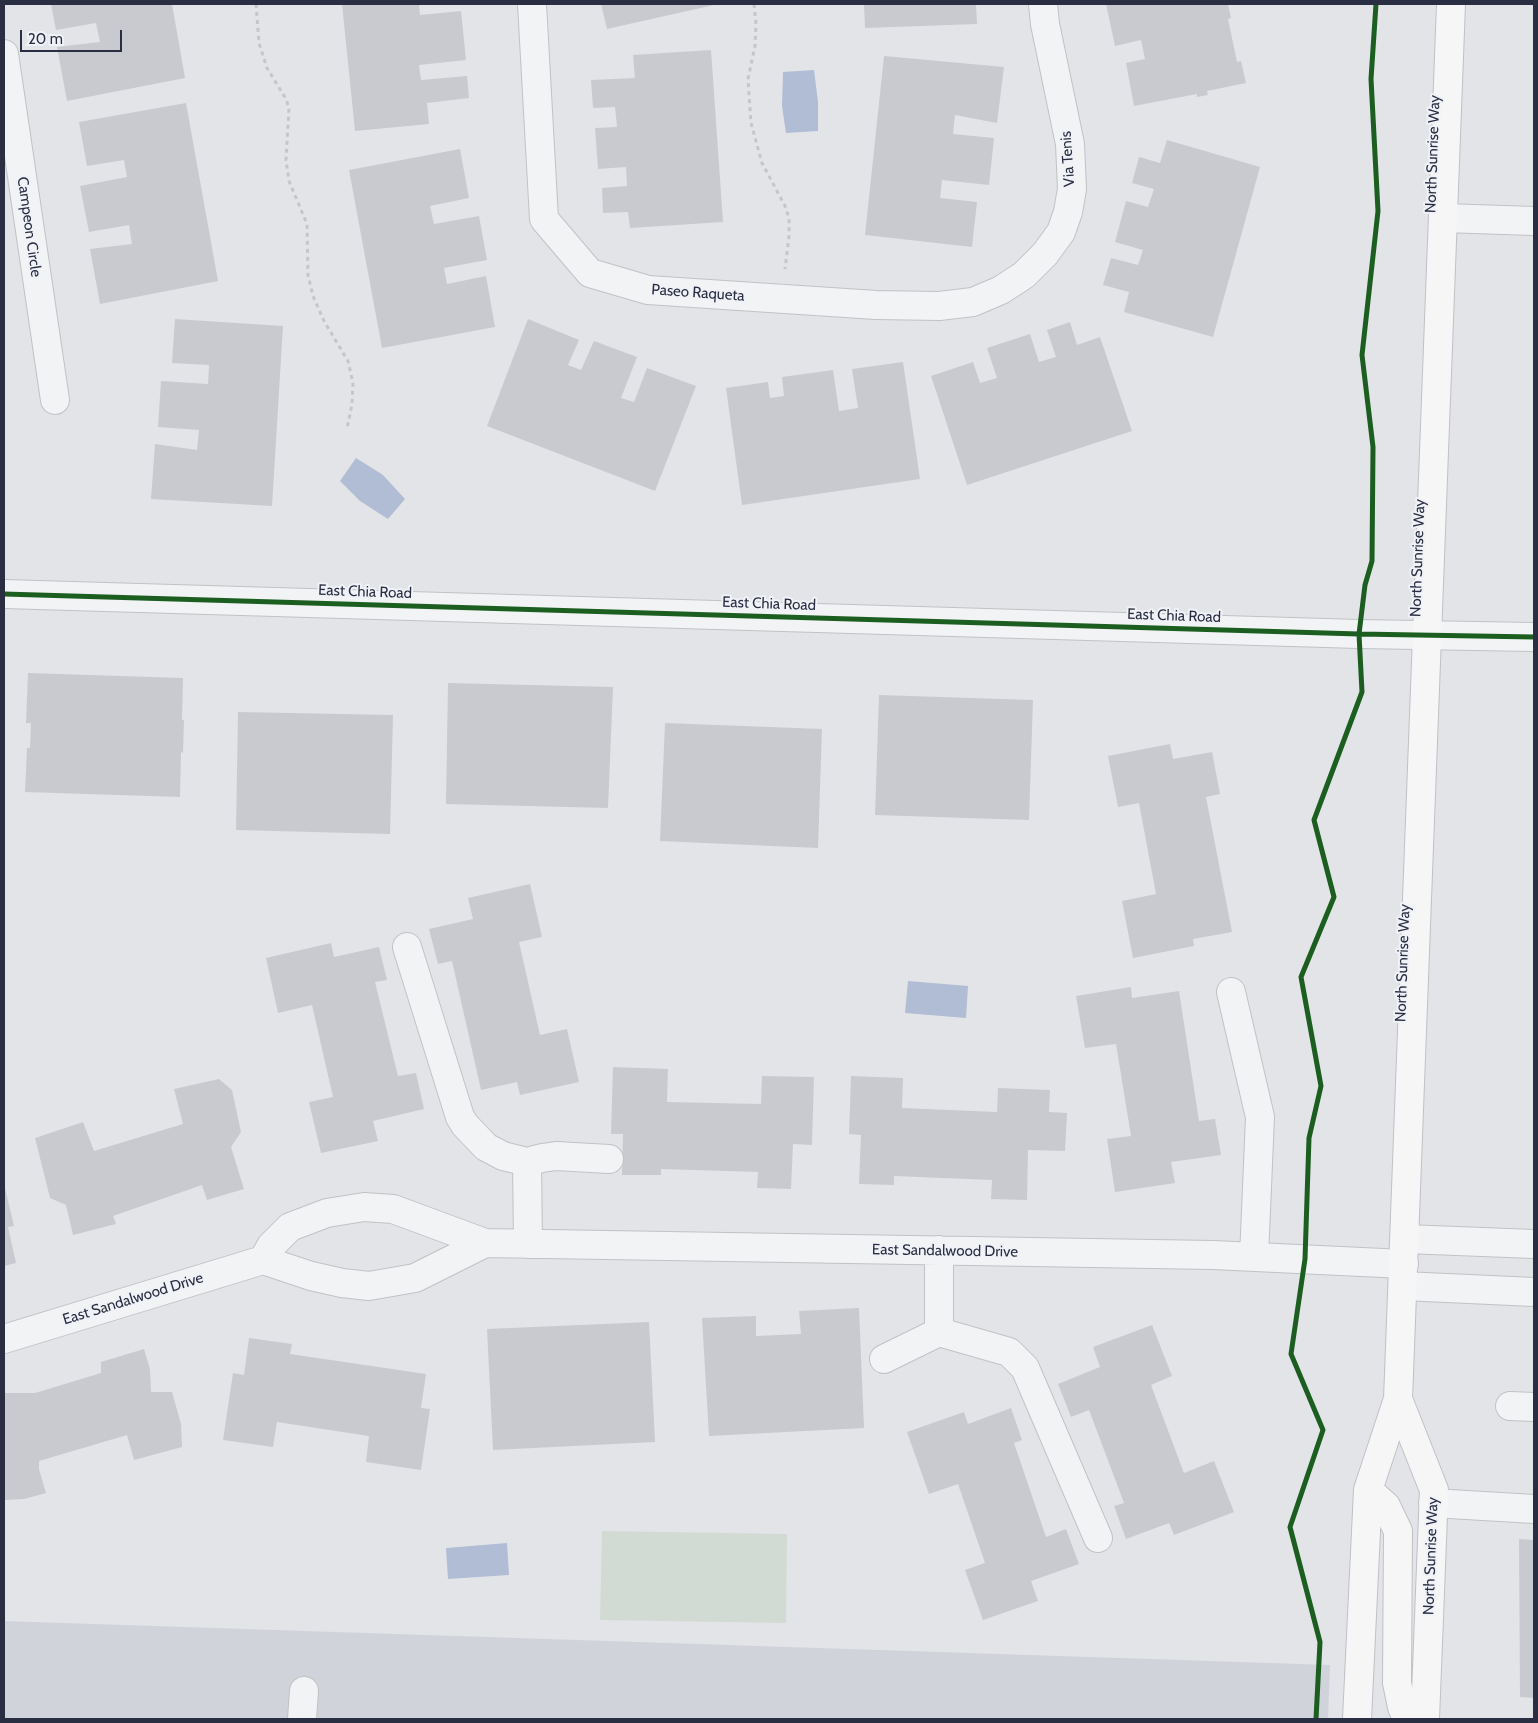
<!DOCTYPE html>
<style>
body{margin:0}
#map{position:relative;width:1538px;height:1723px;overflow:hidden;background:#e3e4e8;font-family:Cabin,sans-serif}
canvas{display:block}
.frame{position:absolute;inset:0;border:5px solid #292e42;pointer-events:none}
.scale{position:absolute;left:20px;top:30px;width:102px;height:22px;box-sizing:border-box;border:2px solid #292e42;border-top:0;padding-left:6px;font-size:15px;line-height:18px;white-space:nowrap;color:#292e42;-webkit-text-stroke:4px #f0f2f7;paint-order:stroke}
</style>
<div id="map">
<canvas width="1538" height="1723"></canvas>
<div class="frame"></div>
<div class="scale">20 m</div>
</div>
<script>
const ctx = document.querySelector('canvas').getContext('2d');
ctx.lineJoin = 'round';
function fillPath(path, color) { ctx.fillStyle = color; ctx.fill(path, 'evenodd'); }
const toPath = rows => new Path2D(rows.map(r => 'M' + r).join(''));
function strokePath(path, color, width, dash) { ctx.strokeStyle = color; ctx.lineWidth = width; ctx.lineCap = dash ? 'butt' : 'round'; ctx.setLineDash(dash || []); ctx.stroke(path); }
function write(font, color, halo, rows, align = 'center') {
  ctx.font = font + ' Cabin,sans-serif'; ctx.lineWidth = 4; ctx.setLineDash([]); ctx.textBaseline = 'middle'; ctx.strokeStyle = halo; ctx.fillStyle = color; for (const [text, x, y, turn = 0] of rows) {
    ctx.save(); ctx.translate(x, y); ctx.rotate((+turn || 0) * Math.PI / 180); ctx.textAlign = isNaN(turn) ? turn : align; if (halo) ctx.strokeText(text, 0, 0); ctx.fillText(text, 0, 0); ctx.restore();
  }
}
const built = toPath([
 [4,1621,1330,1665,1328,1719,4,1719]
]);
const green = toPath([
 [602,1531,787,1534,786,1623,600,1620]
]);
const water = toPath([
 [814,70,818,102,818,131,786,133,782,106,783,72],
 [356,458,383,475,405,499,388,519,360,501,340,481],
 [908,981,968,986,966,1018,905,1013],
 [507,1543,509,1575,448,1579,446,1548]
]);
const building = toPath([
 [51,4,172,4,185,78,67,101,57,47,100,42,96,23,56,30],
 [342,4,419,4,420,15,461,11,466,60,419,65,421,80,467,76,469,98,427,103,429,124,355,131],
 [601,4,714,4,714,5,607,29],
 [864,4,976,4,977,24,865,28],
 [1106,4,1228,4,1231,18,1228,19,1237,62,1241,61,1246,83,1207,91,1208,95,1197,97,1197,94,1134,106,1126,63,1145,59,1141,40,1115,46],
 [711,50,723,222,630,228,628,212,603,213,602,188,627,186,626,167,598,169,595,128,617,127,615,107,593,108,591,80,635,78,633,55],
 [884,56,1004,67,997,123,955,115,953,134,994,138,989,185,942,180,940,198,977,202,972,247,865,235],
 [186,103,218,281,100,304,90,249,132,244,129,225,89,232,80,186,127,177,124,160,87,166,79,122],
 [1167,140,1260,167,1213,337,1124,312,1129,292,1103,285,1111,258,1138,265,1143,250,1115,242,1126,201,1148,207,1154,189,1132,183,1139,157,1160,163],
 [460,149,469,198,430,206,434,224,479,216,487,260,444,268,447,284,486,276,495,327,382,348,349,170],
 [175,319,283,326,272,506,151,499,155,444,197,450,199,430,158,427,161,381,208,384,209,365,172,363],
 [528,319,579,340,568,365,581,370,594,341,637,357,621,398,634,402,647,368,696,386,655,491,487,426],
 [1070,322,1077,345,1100,337,1132,431,967,485,931,376,973,362,980,383,997,378,987,348,1030,334,1039,362,1056,357,1047,330],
 [903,362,920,479,742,505,726,388,768,382,770,398,784,396,782,377,833,370,839,411,858,408,852,369],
 [28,673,183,678,182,720,184,720,183,753,181,752,180,797,25,792,27,748,30,748,31,723,26,723],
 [448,683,613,687,608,808,446,804],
 [879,695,1033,700,1029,820,875,815],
 [238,712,393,715,390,834,236,830],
 [665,723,822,729,818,848,660,841],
 [1170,744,1173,759,1212,752,1220,794,1206,797,1232,932,1193,939,1194,946,1133,958,1122,901,1156,894,1139,803,1118,807,1108,756],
 [530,884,542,937,519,942,540,1035,567,1029,579,1082,520,1095,517,1082,481,1090,452,961,438,964,429,929,473,919,468,898],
 [331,943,334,957,379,947,387,980,375,982,398,1076,416,1073,424,1109,373,1121,378,1141,321,1153,309,1102,333,1097,312,1005,278,1013,266,958],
 [1131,987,1132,998,1179,991,1199,1121,1215,1119,1221,1155,1171,1162,1175,1183,1115,1192,1107,1139,1131,1136,1116,1044,1085,1048,1076,996],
 [613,1067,668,1069,667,1102,761,1104,762,1076,814,1077,812,1145,793,1144,791,1189,757,1188,758,1172,661,1169,661,1175,622,1175,623,1134,611,1134],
 [851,1076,903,1078,902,1108,997,1112,998,1088,1050,1090,1049,1112,1067,1113,1065,1151,1028,1150,1027,1200,991,1199,992,1180,894,1176,894,1185,859,1184,861,1135,849,1134],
 [219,1079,232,1090,241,1132,231,1147,244,1189,207,1200,202,1185,113,1216,116,1224,73,1235,66,1205,50,1198,35,1138,83,1122,94,1151,183,1124,174,1089],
 [4,1184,14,1226,8,1227,16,1263,4,1266],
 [859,1308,864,1428,709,1436,702,1318,756,1316,756,1336,801,1334,799,1311],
 [649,1322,655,1442,493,1450,487,1329],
 [1152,1325,1172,1376,1151,1385,1184,1473,1214,1461,1234,1512,1174,1535,1169,1523,1126,1539,1114,1506,1124,1503,1089,1410,1071,1417,1058,1384,1100,1367,1093,1347],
 [249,1338,292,1344,290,1354,426,1374,421,1408,430,1409,421,1470,366,1462,369,1436,277,1422,273,1447,223,1440,233,1373,244,1375],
 [144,1349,150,1369,151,1392,172,1392,181,1424,182,1447,134,1460,127,1435,39,1461,39,1469,46,1493,24,1499,4,1500,4,1393,35,1393,101,1373,101,1362],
 [1011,1408,1022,1440,1014,1443,1046,1537,1066,1529,1079,1564,1031,1581,1038,1601,983,1620,965,1570,985,1563,958,1484,929,1494,907,1432,964,1412,968,1424],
 [1519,1539,1534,1540,1534,1698,1520,1697]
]);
const path = toPath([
 [256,4,259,43,267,68,286,99,289,108,286,160,289,181,307,224,308,275,313,296,324,321,348,361,353,383,352,404,347,429],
 [754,4,756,24,755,46,748,79,751,123,762,163,785,206,789,218,789,236,785,269]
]);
const minor = toPath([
 [532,4,544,219,590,273,648,290,876,305,939,306,973,302,1001,290,1024,275,1045,254,1061,232,1068,212,1072,189,1070,144,1045,24,1043,4],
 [4,54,55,400],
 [1443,218,1534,221],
 [4,594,1359,634,1534,637],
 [407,947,460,1117,465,1125,486,1147,503,1156,527,1162,528,1244],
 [1231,992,1260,1117,1254,1257],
 [527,1162,542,1158,556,1156,609,1159],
 [1405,1239,1534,1244],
 [263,1260,271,1246,290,1227,327,1213,364,1207,393,1209,485,1243,1213,1255,1404,1264],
 [1403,1286,1534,1292],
 [939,1332,939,1250],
 [4,1339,263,1260,311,1276,342,1283,369,1286,415,1278,485,1243],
 [884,1359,939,1332,1009,1352,1025,1368,1098,1538],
 [1510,1406,1534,1407],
 [1433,1503,1534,1509],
 [302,1719,304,1691]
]);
const major = toPath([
 [1398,1399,1434,1490,1425,1719],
 [1368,1490,1386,1506,1398,1531,1397,1683,1402,1707,1407,1719],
 [1357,1719,1368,1490,1398,1399,1451,4]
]);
const cycleway = toPath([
 [4,594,1359,634,1534,637],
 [1316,1719,1320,1642,1290,1527,1323,1430,1291,1354,1305,1259,1309,1138,1321,1086,1301,977,1334,897,1314,820,1362,692,1359,634,1365,585,1372,561,1373,447,1362,355,1378,211,1371,79,1376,4]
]);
const streetNames = [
 ["North Sunrise Way",1433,154,-88],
 ["Via Tenis",1068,159,-94],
 ["Campeon Circle",29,227,82],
 ["Paseo Raqueta",698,293,4],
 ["North Sunrise Way",1418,558,-88],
 ["East Chia Road",365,592,2],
 ["East Chia Road",769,604,2],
 ["East Chia Road",1174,616,2],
 ["North Sunrise Way",1403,963,-88],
 ["East Sandalwood Drive",945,1251,1],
 ["East Sandalwood Drive",133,1299,-17],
 ["North Sunrise Way",1431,1556,-88]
];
fillPath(built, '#d1d3db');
fillPath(green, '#d2dbd3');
fillPath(water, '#b1bdd4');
fillPath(building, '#c9cacf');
strokePath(minor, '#c1c2c6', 30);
strokePath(major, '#bfc1c6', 30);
strokePath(path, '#c5c5cb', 3, [4, 4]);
strokePath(minor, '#f2f3f5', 28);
strokePath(major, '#f6f6f7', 28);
strokePath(cycleway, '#1b5e20', 5);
write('15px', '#292e42', '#f0f2f7', streetNames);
</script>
